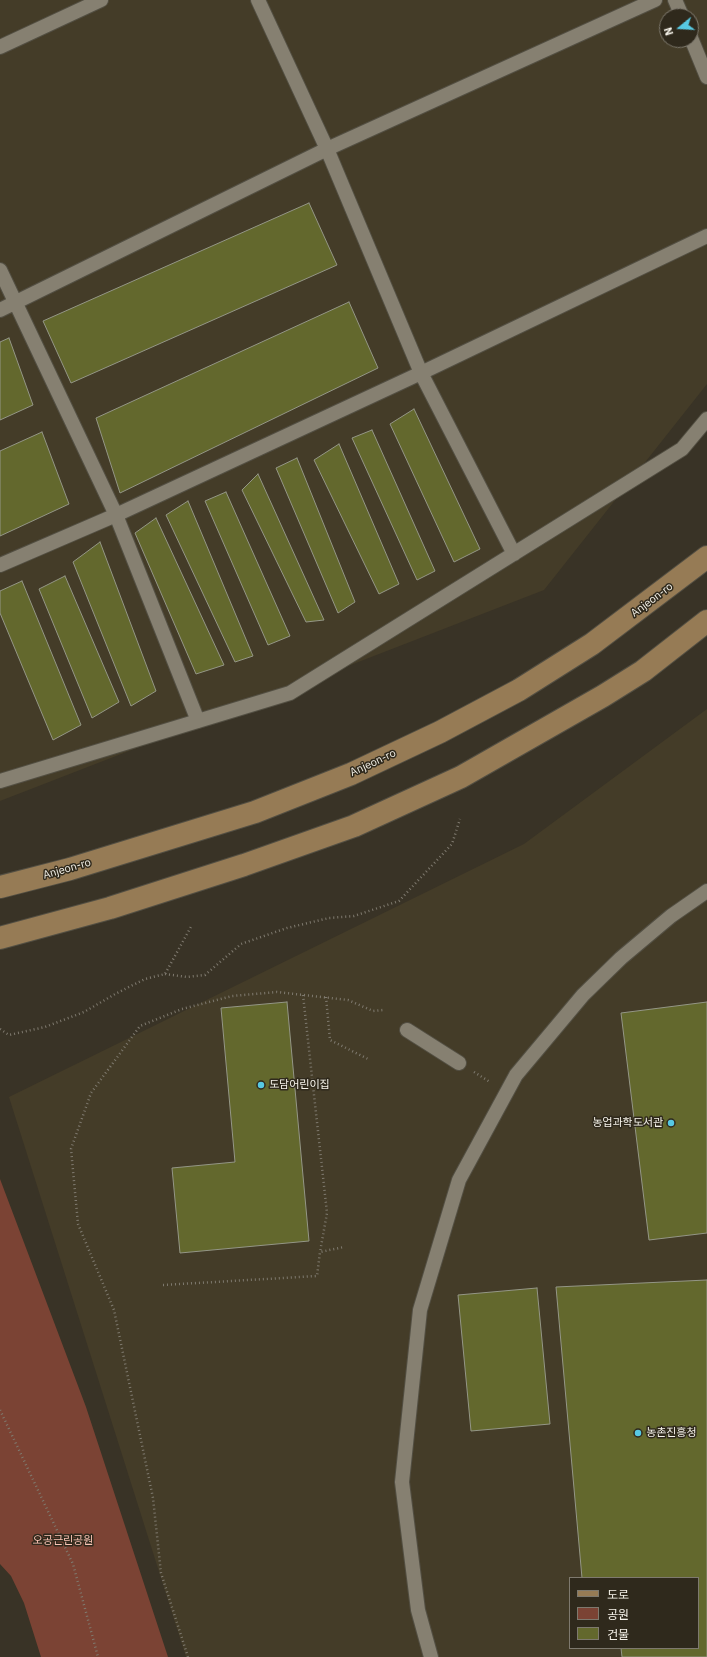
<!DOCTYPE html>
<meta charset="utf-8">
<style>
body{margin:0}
#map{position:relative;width:707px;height:1657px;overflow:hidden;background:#393326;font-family:"IBM Plex Sans","Noto Sans KR",sans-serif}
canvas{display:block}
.legend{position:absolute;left:569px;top:1577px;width:130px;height:72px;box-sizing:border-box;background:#2f291c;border:1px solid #7e796e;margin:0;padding:5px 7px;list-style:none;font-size:12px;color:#f5f2e9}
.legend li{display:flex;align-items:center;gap:8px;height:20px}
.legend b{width:20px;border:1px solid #7e796e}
.north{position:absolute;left:659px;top:8px;width:40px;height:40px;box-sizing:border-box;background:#2f291c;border:1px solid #7e796e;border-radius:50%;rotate:252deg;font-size:11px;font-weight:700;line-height:16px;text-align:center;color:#f5f2e9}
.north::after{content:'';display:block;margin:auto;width:14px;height:18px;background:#57c9e3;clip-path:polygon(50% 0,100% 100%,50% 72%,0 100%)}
</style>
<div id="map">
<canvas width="707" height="1657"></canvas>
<ul class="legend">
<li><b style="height:5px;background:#967b55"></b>도로</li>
<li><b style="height:11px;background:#7b4334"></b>공원</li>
<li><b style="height:11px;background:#63682d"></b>건물</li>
</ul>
<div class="north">N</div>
</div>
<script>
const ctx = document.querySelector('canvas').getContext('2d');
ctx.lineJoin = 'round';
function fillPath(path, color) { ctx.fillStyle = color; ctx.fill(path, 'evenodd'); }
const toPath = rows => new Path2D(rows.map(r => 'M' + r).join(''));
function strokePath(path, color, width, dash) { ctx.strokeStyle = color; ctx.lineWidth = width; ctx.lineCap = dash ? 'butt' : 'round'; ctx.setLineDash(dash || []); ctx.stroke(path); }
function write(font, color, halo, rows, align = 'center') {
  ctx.font = font + ' "IBM Plex Sans","Noto Sans KR",sans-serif'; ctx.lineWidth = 3; ctx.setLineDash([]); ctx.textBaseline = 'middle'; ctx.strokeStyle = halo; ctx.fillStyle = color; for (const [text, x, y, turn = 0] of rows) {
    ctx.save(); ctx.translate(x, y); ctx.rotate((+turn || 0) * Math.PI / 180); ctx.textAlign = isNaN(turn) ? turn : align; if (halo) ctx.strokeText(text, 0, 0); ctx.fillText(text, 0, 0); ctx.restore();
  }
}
const built = toPath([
 [0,0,707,0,707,384,544,590,0,801],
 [667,16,691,16,691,40,667,40],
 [707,709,707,1657,186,1657,9,1097,524,844],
 [570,1578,698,1578,698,1648,570,1648]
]);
const green = toPath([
 [0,1179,86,1407,168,1657,41,1657,24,1603,11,1576,0,1564]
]);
const building = toPath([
 [309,203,337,265,71,383,43,321,309,203],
 [349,302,378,368,120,493,96,418,349,302],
 [9,338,33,405,0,420,0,342,9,338],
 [414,409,480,549,454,562,390,424,414,409],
 [372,430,435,571,417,580,352,438,372,430],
 [42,432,69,504,0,536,0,451,42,432],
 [339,444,399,584,379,594,314,460,339,444],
 [297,458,355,602,338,613,276,468,297,458],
 [258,474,324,620,306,622,242,490,258,474],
 [226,492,290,636,268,645,205,501,226,492],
 [188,501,253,656,235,662,166,515,188,501],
 [156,518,224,665,196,674,135,533,156,518],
 [100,542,156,691,131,706,73,562,100,542],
 [65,576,119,702,92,718,39,589,65,576],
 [22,581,81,725,53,740,0,613,0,591,22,581],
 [287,1002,309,1241,180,1253,172,1168,235,1162,221,1008,287,1002],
 [707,1002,707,1233,649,1240,621,1013,707,1002],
 [707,1280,707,1657,622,1657,621,1648,698,1648,698,1578,582,1578,556,1287,707,1280],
 [537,1288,550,1424,471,1431,458,1295,537,1288]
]);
const path = toPath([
 [165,974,187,977,205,975,241,944,287,928,329,918,354,916,399,901,452,844,460,819],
 [303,995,327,1213,320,1252],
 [326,997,330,1040,368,1059],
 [0,1029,9,1035,45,1027,84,1012,117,993,145,979,165,974,192,925],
 [474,1072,490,1082],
 [163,1285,317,1276,320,1252,344,1247],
 [0,1410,73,1564,98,1657],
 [188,1657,161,1573,153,1498,114,1310,78,1224,71,1149,91,1093,140,1026,182,1009,232,996,277,992,348,1000,373,1011,383,1010]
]);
const lane = toPath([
 [258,0,327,149,421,373,514,554],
 [675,0,682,16],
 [691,38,707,77],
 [0,47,101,0],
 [0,270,116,515,198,721],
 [0,310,327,149,655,0],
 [0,565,116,515,421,373,707,236],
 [0,781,290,693,682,449,707,419],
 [407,1030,459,1063],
 [431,1657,418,1610,402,1482,420,1310,459,1180,516,1075,583,995,621,958,671,916,707,891]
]);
const secondary = toPath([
 [0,887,70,869,255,812,351,774,440,732,519,690,592,644,707,557],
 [0,938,110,908,244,865,354,826,461,777,603,696,643,671,707,621]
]);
const markers = [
 [261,1085,4,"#57c9e3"],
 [671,1123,4,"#57c9e3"],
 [638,1433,4,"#57c9e3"]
];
const streetNames = [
 ["Anjeon-ro",652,600,-37],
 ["Anjeon-ro",373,763,-25],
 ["Anjeon-ro",67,869,-16]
];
const poiNames = [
 ["도담어린이집",269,1085],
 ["농업과학도서관",663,1123,"right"],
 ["농촌진흥청",646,1433]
];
const parkNames = [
 ["오공근린공원",63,1541]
];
fillPath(built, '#443c28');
fillPath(green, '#7b4334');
fillPath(building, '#63682d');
strokePath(building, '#949686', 1);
strokePath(lane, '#534f43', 16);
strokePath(secondary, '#534f43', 24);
strokePath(path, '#7f7a6f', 2.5, [1, 3]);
strokePath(lane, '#868071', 14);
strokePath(secondary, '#967b55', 22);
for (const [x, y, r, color] of markers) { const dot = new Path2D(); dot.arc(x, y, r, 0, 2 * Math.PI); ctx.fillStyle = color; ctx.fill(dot); strokePath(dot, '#2f291c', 1.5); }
write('11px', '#f5f2e9', '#2f291c', streetNames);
write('11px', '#f5f2e9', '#2f291c', poiNames, 'left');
write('11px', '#fbc4b5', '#2f291c', parkNames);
</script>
